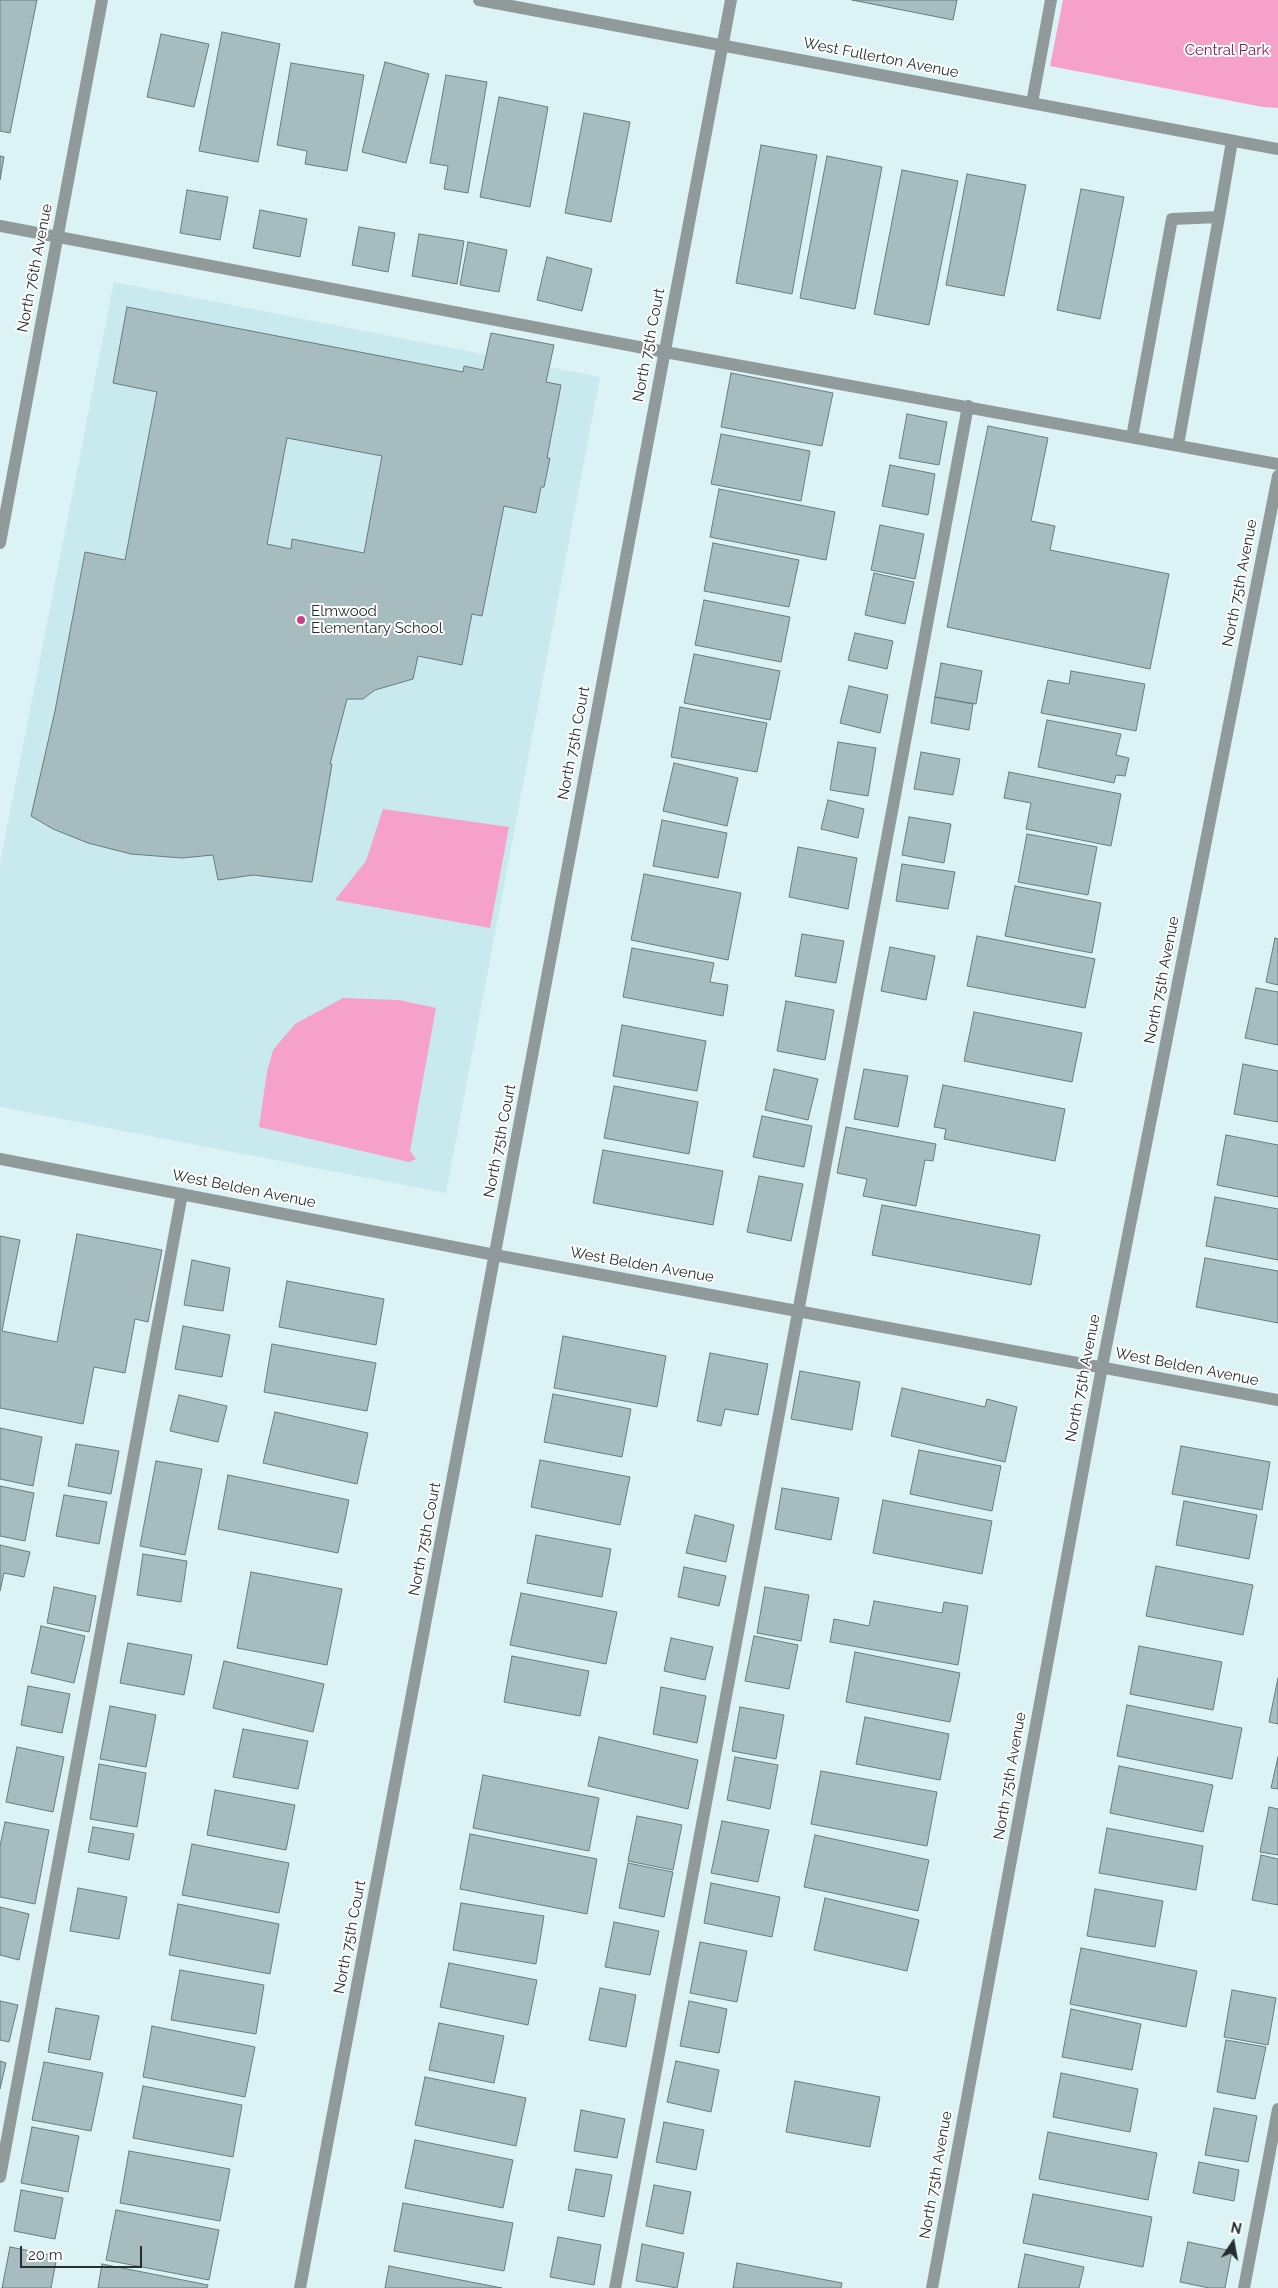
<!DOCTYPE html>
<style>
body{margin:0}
#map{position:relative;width:1278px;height:2288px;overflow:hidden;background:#dcf3f6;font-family:Raleway,sans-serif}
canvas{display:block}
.north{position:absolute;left:1208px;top:2218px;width:50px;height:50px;-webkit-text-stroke:4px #fff;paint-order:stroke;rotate:12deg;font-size:14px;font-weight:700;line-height:20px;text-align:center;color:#262e2f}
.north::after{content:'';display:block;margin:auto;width:18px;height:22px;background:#262e2f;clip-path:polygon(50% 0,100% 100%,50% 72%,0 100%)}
.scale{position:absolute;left:20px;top:2246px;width:122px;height:22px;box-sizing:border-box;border:2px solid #262e2f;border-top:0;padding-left:6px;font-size:15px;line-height:18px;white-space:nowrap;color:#262e2f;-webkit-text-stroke:4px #fff;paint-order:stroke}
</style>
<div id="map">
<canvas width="1278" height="2288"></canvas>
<div class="north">N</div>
<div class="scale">20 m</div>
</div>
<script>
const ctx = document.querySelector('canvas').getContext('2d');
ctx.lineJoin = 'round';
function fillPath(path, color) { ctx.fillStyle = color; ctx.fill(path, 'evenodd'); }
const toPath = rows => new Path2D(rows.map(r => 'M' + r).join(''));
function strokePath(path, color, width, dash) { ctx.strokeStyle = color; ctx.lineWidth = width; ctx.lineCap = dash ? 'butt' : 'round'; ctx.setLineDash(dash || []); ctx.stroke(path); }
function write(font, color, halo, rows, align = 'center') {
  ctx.font = font + ' Raleway,sans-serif'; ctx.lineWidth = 4; ctx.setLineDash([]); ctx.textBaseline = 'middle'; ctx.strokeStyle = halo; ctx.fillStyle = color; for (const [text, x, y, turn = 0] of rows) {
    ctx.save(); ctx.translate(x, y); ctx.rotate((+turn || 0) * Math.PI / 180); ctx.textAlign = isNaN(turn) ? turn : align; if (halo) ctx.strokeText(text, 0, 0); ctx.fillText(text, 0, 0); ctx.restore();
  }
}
const built = toPath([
 [114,282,600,377,446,1193,0,1107,0,863]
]);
const green = toPath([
 [1063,0,1278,0,1278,108,1263,107,1050,66],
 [383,809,509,827,490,928,335,900,366,861],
 [343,998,399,1000,436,1008,410,1151,416,1159,409,1162,259,1127,267,1072,273,1050,295,1024]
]);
const building = toPath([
 [0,0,37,0,10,133,0,131,0,0],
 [852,0,957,0,953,20,852,0],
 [222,32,280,44,258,162,199,151,222,32],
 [161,34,209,44,194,107,147,97,161,34],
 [385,62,429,74,406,163,362,152,385,62],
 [291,63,364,75,347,171,305,164,307,151,277,145,291,63],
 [446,75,487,82,468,193,444,189,448,166,430,163,446,75],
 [499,97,548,107,530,207,480,197,499,97],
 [584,113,630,122,611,222,565,213,584,113],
 [761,145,817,155,792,294,736,283,761,145],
 [0,156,4,157,0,180,0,156],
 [827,156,882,167,855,309,800,298,827,156],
 [902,170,958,181,929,325,874,314,902,170],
 [967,174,1026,185,1004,296,946,285,967,174],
 [1081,189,1124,197,1100,319,1057,310,1081,189],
 [187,190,228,197,220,240,180,233,187,190],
 [260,210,307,219,300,257,253,248,260,210],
 [359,227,395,233,388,272,352,265,359,227],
 [419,234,464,241,457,284,412,276,419,234],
 [468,242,507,250,499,292,460,285,468,242],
 [547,257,592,269,582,311,537,300,547,257],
 [127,307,463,372,464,366,483,370,491,333,554,345,546,382,561,385,547,458,550,458,544,487,541,487,536,513,504,506,482,616,472,614,462,665,418,656,413,679,375,690,363,699,347,699,330,764,332,764,312,882,253,875,218,880,213,855,182,858,131,854,88,843,53,829,31,816,55,711,85,552,125,560,157,392,113,383,127,307],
 [287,438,382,456,364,553,292,539,291,549,267,544,287,438],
 [731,373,833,393,822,446,721,427,731,373],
 [907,414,947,422,939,465,899,458,907,414],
 [988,426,1048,438,1031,521,1055,526,1050,550,1169,574,1150,669,947,627,988,426],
 [721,434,810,451,801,501,711,484,721,434],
 [890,465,935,474,928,515,882,506,890,465],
 [719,489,835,512,826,560,710,537,719,489],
 [880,525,924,534,915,579,871,570,880,525],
 [713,543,799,560,789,607,704,591,713,543],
 [874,573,914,582,905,624,865,615,874,573],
 [704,600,790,617,781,662,695,645,704,600],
 [855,633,893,641,887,669,848,660,855,633],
 [694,654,780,671,770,720,684,703,694,654],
 [941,663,982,671,976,704,935,697,941,663],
 [1071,671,1145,684,1136,731,1041,713,1048,680,1069,684,1071,671],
 [849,686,888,695,880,733,840,723,849,686],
 [935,697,973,704,969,730,931,723,935,697],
 [680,707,767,723,757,772,671,757,680,707],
 [1047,720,1121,734,1116,755,1129,758,1125,776,1116,775,1114,783,1038,767,1047,720],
 [838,742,876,748,868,796,830,790,838,742],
 [921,752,960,759,953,795,914,789,921,752],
 [674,763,738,778,727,826,663,811,674,763],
 [1009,772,1121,794,1111,846,1026,829,1031,803,1004,798,1009,772],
 [828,800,864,809,858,838,821,829,828,800],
 [909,817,951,824,944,863,902,855,909,817],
 [662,820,727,833,718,878,653,866,662,820],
 [1027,834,1097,847,1088,895,1018,882,1027,834],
 [798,847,857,858,848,909,789,897,798,847],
 [902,864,955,872,948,909,896,901,902,864],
 [644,874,741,893,728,960,631,940,644,874],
 [1015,886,1101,903,1092,953,1005,936,1015,886],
 [802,934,844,941,836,983,795,976,802,934],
 [977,936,1095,959,1085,1008,967,986,977,936],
 [1275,938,1278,939,1278,985,1266,982,1275,938],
 [890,947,935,956,926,1000,881,991,890,947],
 [632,948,714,963,710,982,728,985,723,1016,623,997,632,948],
 [1256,988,1278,992,1278,1045,1245,1038,1256,988],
 [786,1001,834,1010,825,1060,777,1051,786,1001],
 [974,1012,1082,1033,1072,1082,964,1061,974,1012],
 [622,1025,706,1041,697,1091,613,1076,622,1025],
 [1243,1064,1278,1071,1278,1122,1234,1114,1243,1064],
 [774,1069,818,1079,808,1120,765,1110,774,1069],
 [864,1069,908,1076,898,1127,854,1119,864,1069],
 [943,1085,1065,1109,1055,1161,944,1139,946,1129,934,1127,943,1085],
 [614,1086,698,1102,689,1154,604,1138,614,1086],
 [762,1116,812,1126,804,1167,753,1157,762,1116],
 [846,1127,936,1144,933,1161,925,1160,916,1206,863,1196,867,1179,837,1173,846,1127],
 [1226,1135,1278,1145,1278,1197,1217,1185,1226,1135],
 [603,1150,723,1171,713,1225,593,1203,603,1150],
 [759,1176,803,1184,791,1241,747,1232,759,1176],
 [1215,1197,1278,1209,1278,1260,1206,1246,1215,1197],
 [882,1205,1040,1235,1031,1285,872,1255,882,1205],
 [77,1234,162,1250,148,1322,135,1319,125,1373,94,1367,83,1424,0,1408,0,1236,20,1240,2,1331,57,1342,77,1234],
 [1205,1258,1278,1271,1278,1323,1196,1307,1205,1258],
 [192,1260,230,1268,223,1311,184,1305,192,1260],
 [287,1281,384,1299,376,1345,279,1327,287,1281],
 [183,1326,230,1335,222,1377,175,1369,183,1326],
 [563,1336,666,1356,657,1407,554,1388,563,1336],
 [272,1344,376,1363,367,1411,264,1392,272,1344],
 [710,1353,768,1364,758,1415,725,1409,721,1426,697,1421,710,1353],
 [800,1371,860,1382,852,1430,791,1419,800,1371],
 [902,1388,985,1407,987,1399,1017,1407,1005,1462,891,1436,902,1388],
 [553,1394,631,1409,622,1457,544,1442,553,1394],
 [179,1395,227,1406,218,1442,170,1431,179,1395],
 [275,1412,368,1433,357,1484,263,1463,275,1412],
 [0,1428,42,1437,33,1486,0,1479,0,1428],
 [76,1444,119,1451,111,1494,68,1486,76,1444],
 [1181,1446,1270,1462,1262,1510,1172,1494,1181,1446],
 [919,1450,1001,1466,992,1511,910,1494,919,1450],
 [540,1460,630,1477,620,1525,531,1507,540,1460],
 [156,1461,202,1469,185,1555,140,1546,156,1461],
 [228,1475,349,1500,338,1553,218,1529,228,1475],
 [0,1486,34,1493,25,1541,0,1536,0,1486],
 [782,1488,839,1498,831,1540,775,1529,782,1488],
 [64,1495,107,1502,99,1544,56,1536,64,1495],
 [883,1500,992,1521,982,1574,873,1553,883,1500],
 [1184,1501,1257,1515,1249,1559,1176,1545,1184,1501],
 [695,1515,734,1525,726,1562,686,1553,695,1515],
 [536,1535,611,1549,602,1597,527,1583,536,1535],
 [0,1545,30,1552,24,1577,4,1573,0,1591,0,1545],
 [143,1554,187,1561,181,1602,137,1595,143,1554],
 [1156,1566,1253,1585,1243,1635,1146,1616,1156,1566],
 [684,1567,726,1576,719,1606,678,1597,684,1567],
 [251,1572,342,1589,327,1665,237,1648,251,1572],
 [54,1587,96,1596,89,1632,47,1623,54,1587],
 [765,1587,809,1595,801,1641,757,1633,765,1587],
 [521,1593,617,1612,606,1664,510,1645,521,1593],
 [874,1601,942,1613,944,1602,968,1606,958,1665,830,1642,834,1619,869,1626,874,1601],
 [41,1626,85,1636,74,1683,31,1673,41,1626],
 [754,1636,798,1645,789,1689,745,1681,754,1636],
 [671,1638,713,1647,705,1680,664,1671,671,1638],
 [128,1643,192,1655,184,1695,120,1683,128,1643],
 [1139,1646,1222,1662,1213,1710,1130,1694,1139,1646],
 [855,1652,960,1673,950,1722,846,1702,855,1652],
 [512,1656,589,1671,580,1716,504,1702,512,1656],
 [224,1661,324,1684,313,1732,213,1708,224,1661],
 [1278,1678,1278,1724,1269,1722,1278,1678],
 [28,1686,70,1694,62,1733,21,1725,28,1686],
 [661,1687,706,1696,697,1743,653,1734,661,1687],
 [1127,1705,1242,1728,1232,1779,1117,1756,1127,1705],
 [110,1706,156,1715,146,1767,100,1759,110,1706],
 [740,1707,784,1715,776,1759,732,1751,740,1707],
 [865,1717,949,1734,940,1780,856,1764,865,1717],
 [243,1729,308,1741,298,1789,233,1777,243,1729],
 [599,1737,698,1760,688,1809,588,1786,599,1737],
 [17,1747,64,1757,53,1812,6,1802,17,1747],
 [735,1757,778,1765,770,1809,727,1800,735,1757],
 [1278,1757,1278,1789,1271,1788,1278,1757],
 [99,1764,146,1773,137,1827,90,1819,99,1764],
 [1119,1766,1213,1785,1203,1832,1110,1813,1119,1766],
 [821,1771,937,1792,927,1846,811,1824,821,1771],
 [483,1775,599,1798,589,1851,473,1828,483,1775],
 [215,1790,295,1805,286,1850,207,1835,215,1790],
 [1269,1807,1278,1809,1278,1855,1260,1852,1269,1807],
 [637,1816,682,1825,673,1870,628,1861,637,1816],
 [722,1821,769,1830,758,1882,711,1873,722,1821],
 [5,1822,49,1830,35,1904,0,1897,0,1846,5,1822],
 [93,1827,134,1834,129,1860,88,1852,93,1827],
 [1107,1828,1203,1846,1196,1890,1099,1873,1107,1828],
 [470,1834,597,1859,587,1914,460,1889,470,1834],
 [815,1835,929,1860,918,1911,804,1887,815,1835],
 [192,1844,289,1863,279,1913,182,1895,192,1844],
 [1261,1855,1278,1859,1278,1905,1252,1900,1261,1855],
 [628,1863,673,1872,664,1917,619,1908,628,1863],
 [711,1883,780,1897,772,1937,704,1923,711,1883],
 [78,1888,127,1897,119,1939,70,1931,78,1888],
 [1095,1889,1163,1901,1155,1947,1087,1936,1095,1889],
 [825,1898,919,1920,907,1971,814,1950,825,1898],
 [461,1903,544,1916,536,1964,453,1950,461,1903],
 [178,1904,279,1924,270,1974,169,1955,178,1904],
 [0,1907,29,1914,19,1960,0,1955,0,1907],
 [614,1922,659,1931,650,1975,605,1967,614,1922],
 [700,1942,747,1951,737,2002,690,1993,700,1942],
 [1081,1948,1197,1971,1186,2027,1070,2004,1081,1948],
 [449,1963,537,1980,528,2025,440,2007,449,1963],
 [180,1970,264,1985,256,2034,171,2020,180,1970],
 [600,1988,636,1995,626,2047,589,2040,600,1988],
 [1232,1990,1276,1998,1268,2045,1224,2037,1232,1990],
 [0,2001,18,2005,9,2042,0,2040,0,2001],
 [689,2001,727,2009,719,2053,680,2046,689,2001],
 [56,2008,99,2016,90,2060,48,2052,56,2008],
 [1071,2009,1141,2024,1132,2070,1062,2057,1071,2009],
 [439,2023,504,2036,494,2083,429,2070,439,2023],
 [152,2026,255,2047,245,2097,143,2077,152,2026],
 [1226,2040,1266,2047,1255,2099,1217,2092,1226,2040],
 [0,2061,6,2063,0,2089,0,2061],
 [676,2061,719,2070,711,2112,667,2102,676,2061],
 [44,2062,103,2073,91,2131,32,2120,44,2062],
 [1061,2073,1138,2089,1130,2132,1053,2117,1061,2073],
 [425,2077,526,2098,516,2146,415,2125,425,2077],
 [795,2081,880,2097,870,2147,786,2132,795,2081],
 [143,2086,242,2105,233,2157,133,2138,143,2086],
 [1214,2108,1257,2116,1248,2162,1205,2155,1214,2108],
 [581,2110,625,2119,617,2158,574,2151,581,2110],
 [664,2122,704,2130,696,2170,656,2162,664,2122],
 [32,2127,79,2136,68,2192,21,2183,32,2127],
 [1048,2132,1157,2153,1148,2200,1039,2179,1048,2132],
 [415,2140,513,2160,503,2208,405,2188,415,2140],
 [129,2151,230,2169,220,2221,120,2203,129,2151],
 [1199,2162,1239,2170,1234,2201,1193,2193,1199,2162],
 [576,2169,612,2175,604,2217,568,2210,576,2169],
 [654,2185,691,2192,683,2234,646,2226,654,2185],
 [21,2190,63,2198,55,2239,14,2231,21,2190],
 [1033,2194,1152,2217,1143,2267,1023,2243,1033,2194],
 [403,2203,513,2223,504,2271,394,2251,403,2203],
 [116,2210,219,2230,209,2280,106,2260,116,2210],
 [558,2237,601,2245,594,2285,550,2277,558,2237],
 [1188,2242,1232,2251,1225,2288,1209,2288,1180,2282,1188,2242],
 [642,2244,684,2253,677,2288,636,2281,642,2244],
 [10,2247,57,2256,51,2288,2,2288,10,2247],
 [1025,2254,1084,2267,1079,2288,1018,2288,1025,2254],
 [737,2263,842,2283,841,2288,733,2288,737,2263],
 [102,2264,208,2285,207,2288,98,2288,102,2264],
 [389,2266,502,2288,385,2288,389,2266]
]);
const service = toPath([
 [1032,103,1051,0],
 [0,226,665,352,1278,464],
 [1132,437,1172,219,1219,217,1232,141],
 [1178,445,1219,217],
 [0,2177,182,1194],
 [615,2288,968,406],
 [1244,2288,1278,2109]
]);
const minor = toPath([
 [0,543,102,0],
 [0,1159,495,1255,1278,1400],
 [300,2288,731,0],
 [932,2288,1102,1367,1278,476]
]);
const tertiary = toPath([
 [479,0,1278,149]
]);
const markers = [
 [301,620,5,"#c6438b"]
];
const parkNames = [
 ["Central Park",1227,50]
];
const streetNames = [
 ["West Fullerton Avenue",881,58,11],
 ["North 76th Avenue",35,268,-79],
 ["North 75th Court",649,345,-79],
 ["North 75th Avenue",1240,583,-79],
 ["North 75th Court",574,743,-79],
 ["North 75th Avenue",1162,980,-79],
 ["North 75th Court",500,1141,-79],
 ["West Belden Avenue",244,1189,11],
 ["West Belden Avenue",642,1265,10],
 ["West Belden Avenue",1187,1367,11],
 ["North 75th Avenue",1083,1378,-79],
 ["North 75th Court",425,1539,-79],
 ["North 75th Avenue",1010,1776,-80],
 ["North 75th Court",350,1937,-79],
 ["North 75th Avenue",936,2175,-80]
];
const poiNames = [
 ["Elmwood",311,611],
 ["Elementary School",311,628]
];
fillPath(built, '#c8e9ed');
fillPath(green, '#f6a1c9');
fillPath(building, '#a6bcbf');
strokePath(building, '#677c7e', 1);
strokePath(service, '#909a9b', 12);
strokePath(minor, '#909a9b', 12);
strokePath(tertiary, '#909a9b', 12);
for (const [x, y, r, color] of markers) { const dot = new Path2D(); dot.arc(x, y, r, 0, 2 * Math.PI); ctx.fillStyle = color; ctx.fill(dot); strokePath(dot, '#fff', 2); }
write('15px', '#841e59', '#fff', parkNames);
write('15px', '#262e2f', '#fff', streetNames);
write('15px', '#262e2f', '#fff', poiNames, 'left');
</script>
